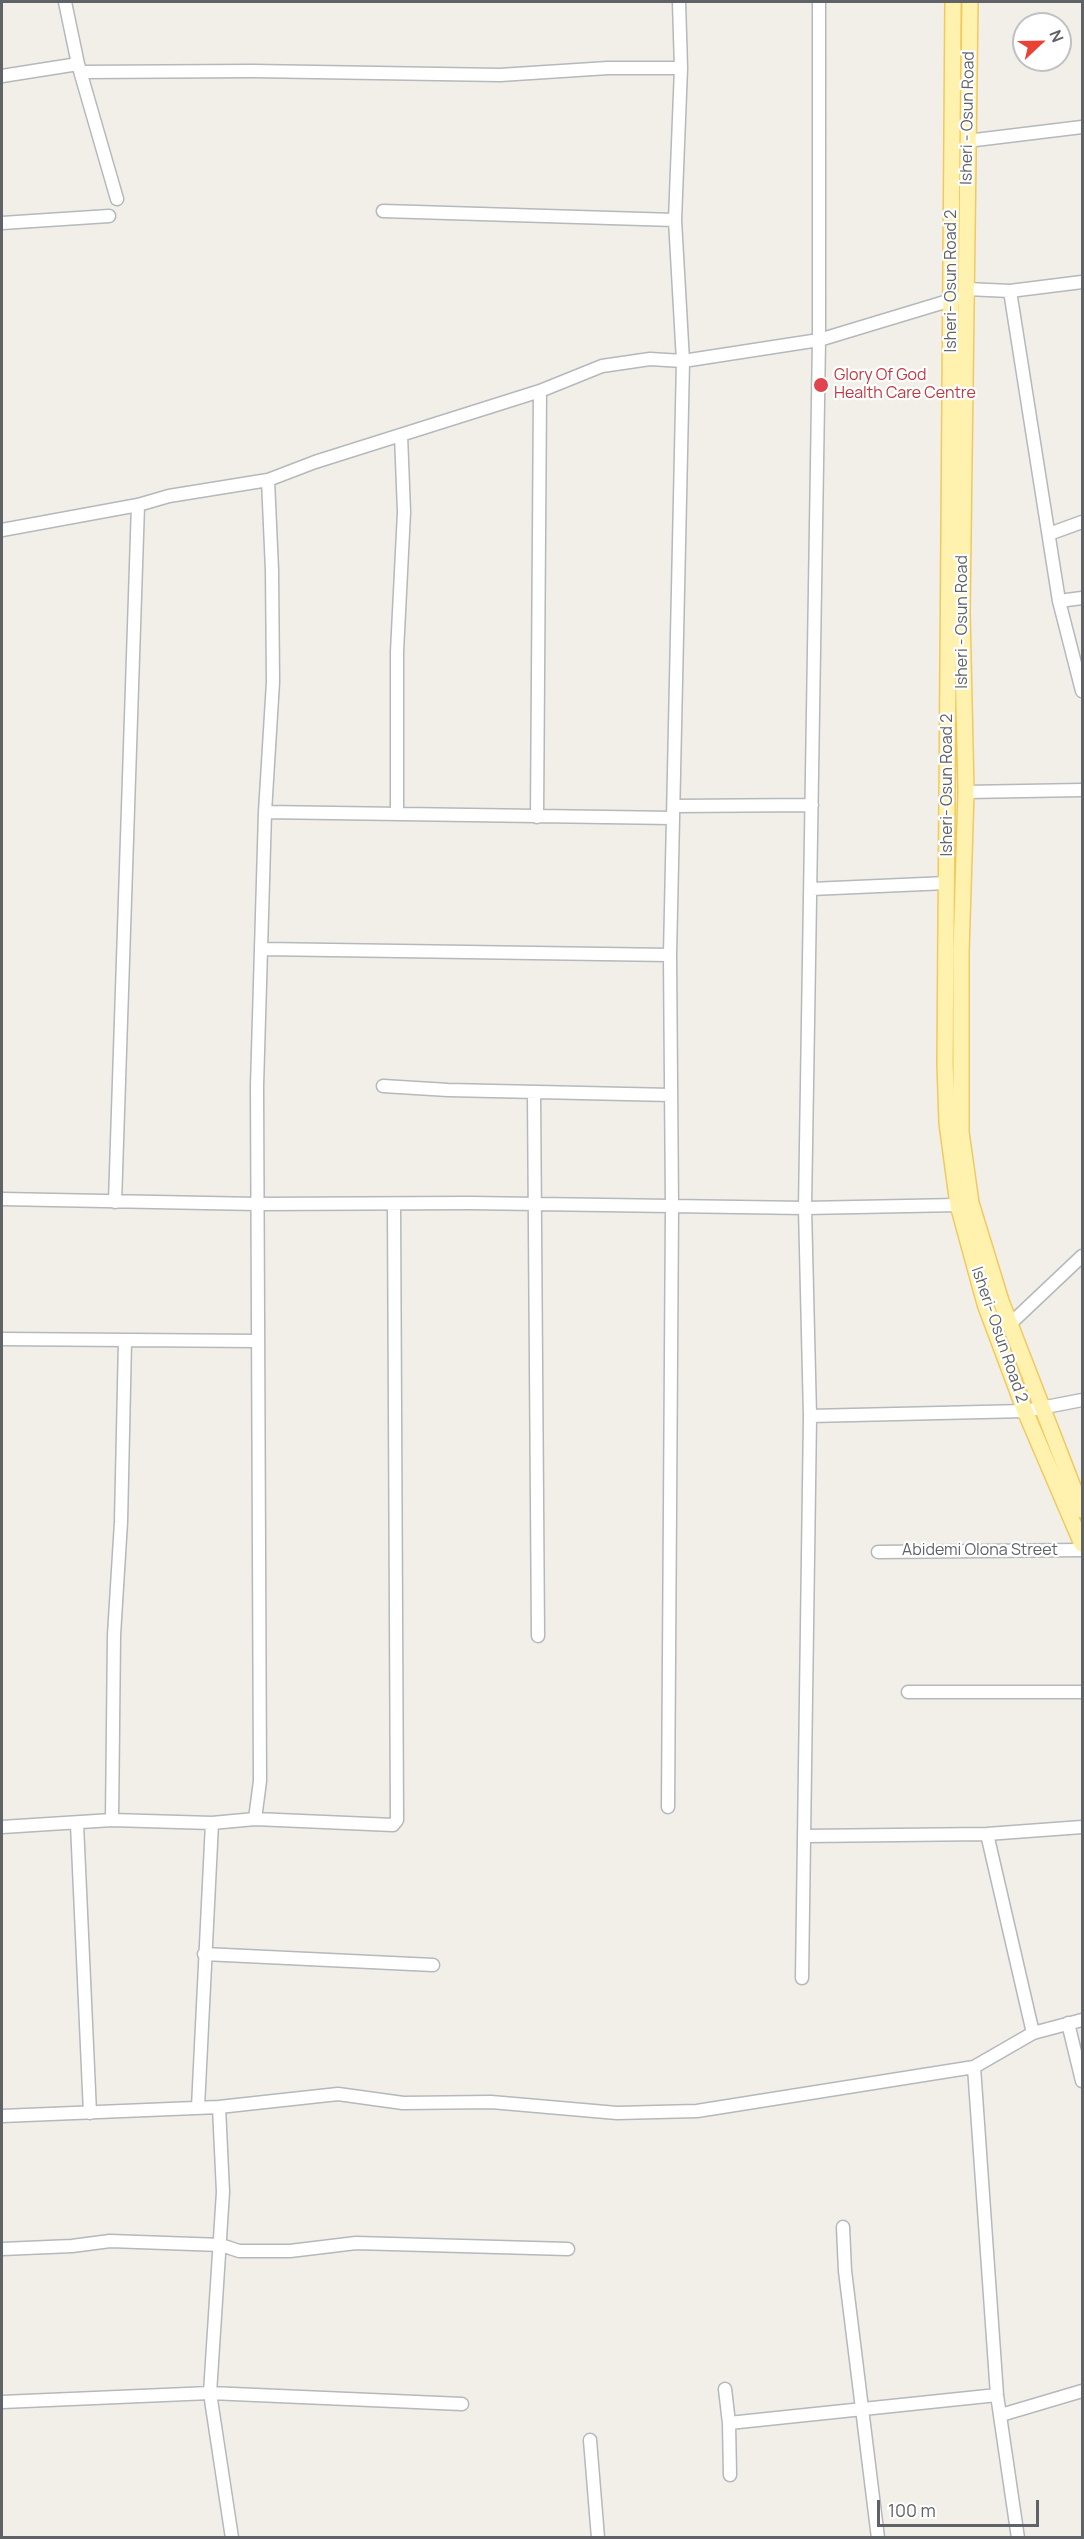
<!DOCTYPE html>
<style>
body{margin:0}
#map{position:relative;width:1084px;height:2539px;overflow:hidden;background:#f1efe8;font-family:Manrope,sans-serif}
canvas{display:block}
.frame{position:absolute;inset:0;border:3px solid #5f6368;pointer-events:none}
.north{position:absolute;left:1012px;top:12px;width:60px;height:60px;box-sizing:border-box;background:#fff;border:2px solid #bfc1c3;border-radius:50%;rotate:68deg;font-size:16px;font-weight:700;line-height:24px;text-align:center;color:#5f6368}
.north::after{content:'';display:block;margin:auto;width:21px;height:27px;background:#ea4335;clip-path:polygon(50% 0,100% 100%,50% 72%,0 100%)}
.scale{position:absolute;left:877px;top:2500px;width:162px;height:27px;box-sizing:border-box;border:3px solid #5f6368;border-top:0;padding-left:8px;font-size:18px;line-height:21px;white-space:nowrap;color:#5f6368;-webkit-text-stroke:4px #fff;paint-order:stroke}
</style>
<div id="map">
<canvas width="1084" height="2539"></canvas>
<div class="frame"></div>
<div class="north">N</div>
<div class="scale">100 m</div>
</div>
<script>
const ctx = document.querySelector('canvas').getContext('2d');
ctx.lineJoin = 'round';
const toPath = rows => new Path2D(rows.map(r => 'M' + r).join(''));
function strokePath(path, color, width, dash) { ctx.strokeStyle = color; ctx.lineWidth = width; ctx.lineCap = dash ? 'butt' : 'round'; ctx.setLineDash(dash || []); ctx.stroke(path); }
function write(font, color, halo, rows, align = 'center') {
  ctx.font = font + ' Manrope,sans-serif'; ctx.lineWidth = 4.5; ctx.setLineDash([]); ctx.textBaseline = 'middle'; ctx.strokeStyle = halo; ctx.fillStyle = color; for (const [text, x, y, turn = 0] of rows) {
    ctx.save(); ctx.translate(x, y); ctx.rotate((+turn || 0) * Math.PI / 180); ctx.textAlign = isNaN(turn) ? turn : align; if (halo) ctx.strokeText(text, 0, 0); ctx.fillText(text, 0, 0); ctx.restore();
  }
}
const minor = toPath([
 [65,2,78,64,117,199],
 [81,72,253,71,500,75,608,68,681,68],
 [2,76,78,64],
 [967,141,1082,127],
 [383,211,675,220],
 [2,223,109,216],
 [967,289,1010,291,1059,601,1082,691],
 [1010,291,1082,282],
 [2,530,138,505,169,496,268,480,315,462,540,391,602,366,650,359,683,361,819,340,958,298],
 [1049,534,1082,522],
 [1059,601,1082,598],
 [966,792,1082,790],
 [675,806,812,805],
 [265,812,673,818],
 [397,813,397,652,404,512,401,435],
 [537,817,540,391],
 [811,889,947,883],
 [263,949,670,955],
 [383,1086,448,1090,671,1095],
 [534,1092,538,1636],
 [2,1199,257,1204,470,1203,805,1208,958,1205],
 [115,1202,138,505],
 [1009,1325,1082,1256],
 [2,1339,257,1341],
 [810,1416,1025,1411,1082,1400],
 [878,1552,1082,1550],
 [908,1692,1082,1692],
 [668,1807,672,1207,670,955,683,361,675,220,681,68,679,2],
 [255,1819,260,1781,257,1086,265,812,273,682,272,570,268,480],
 [112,1820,114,1635,121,1522,125,1341],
 [77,1824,90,2113],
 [2,1827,112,1820,212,1823],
 [987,1834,1033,2033],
 [806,1836,987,1834,1082,1827],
 [204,1954,433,1965],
 [802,1978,810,1416,805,1208,819,340,819,2],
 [1068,2023,1082,2081],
 [198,2107,212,1823,255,1819,393,1825,397,1820,394,1205],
 [219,2107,223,2192,210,2393,232,2538],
 [2,2116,219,2107,338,2094,403,2103,491,2102,617,2113,697,2111,974,2067],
 [843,2227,845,2271,878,2538],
 [2,2249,72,2246,110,2241,221,2245,239,2251,290,2251,356,2243,568,2249],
 [725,2389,729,2423,730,2475],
 [2,2402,210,2393,462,2404],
 [1001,2415,1082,2391],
 [729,2423,997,2395],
 [590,2440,598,2538],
 [1018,2538,997,2395,974,2067,1033,2033,1082,2020]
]);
const major = toPath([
 [953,2,945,1063,947,1123,958,1205,985,1304,1025,1411,1082,1544],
 [970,2,962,612,966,792,961,952,961,1132,971,1203,1001,1301,1082,1510]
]);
const markers = [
 [821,385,8,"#e0444e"]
];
const streetNames = [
 ["Isheri - Osun Road",968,118,-89],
 ["Isheri- Osun Road 2",952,281,-90],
 ["Isheri - Osun Road",963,622,-90],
 ["Isheri- Osun Road 2",948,785,-90],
 ["Isheri- Osun Road 2",999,1335,71],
 ["Abidemi Olona Street",980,1551]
];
const healthNames = [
 ["Glory Of God",834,376],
 ["Health Care Centre",834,394]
];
strokePath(minor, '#b5b8bc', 15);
strokePath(major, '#f2c960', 18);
strokePath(minor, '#fff', 12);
strokePath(major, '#fff2af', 15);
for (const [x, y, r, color] of markers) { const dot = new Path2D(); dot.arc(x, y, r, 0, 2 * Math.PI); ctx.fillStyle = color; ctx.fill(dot); strokePath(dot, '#fff', 2); }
write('16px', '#5f6368', '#fff', streetNames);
write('16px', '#be3a42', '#fff', healthNames, 'left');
</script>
